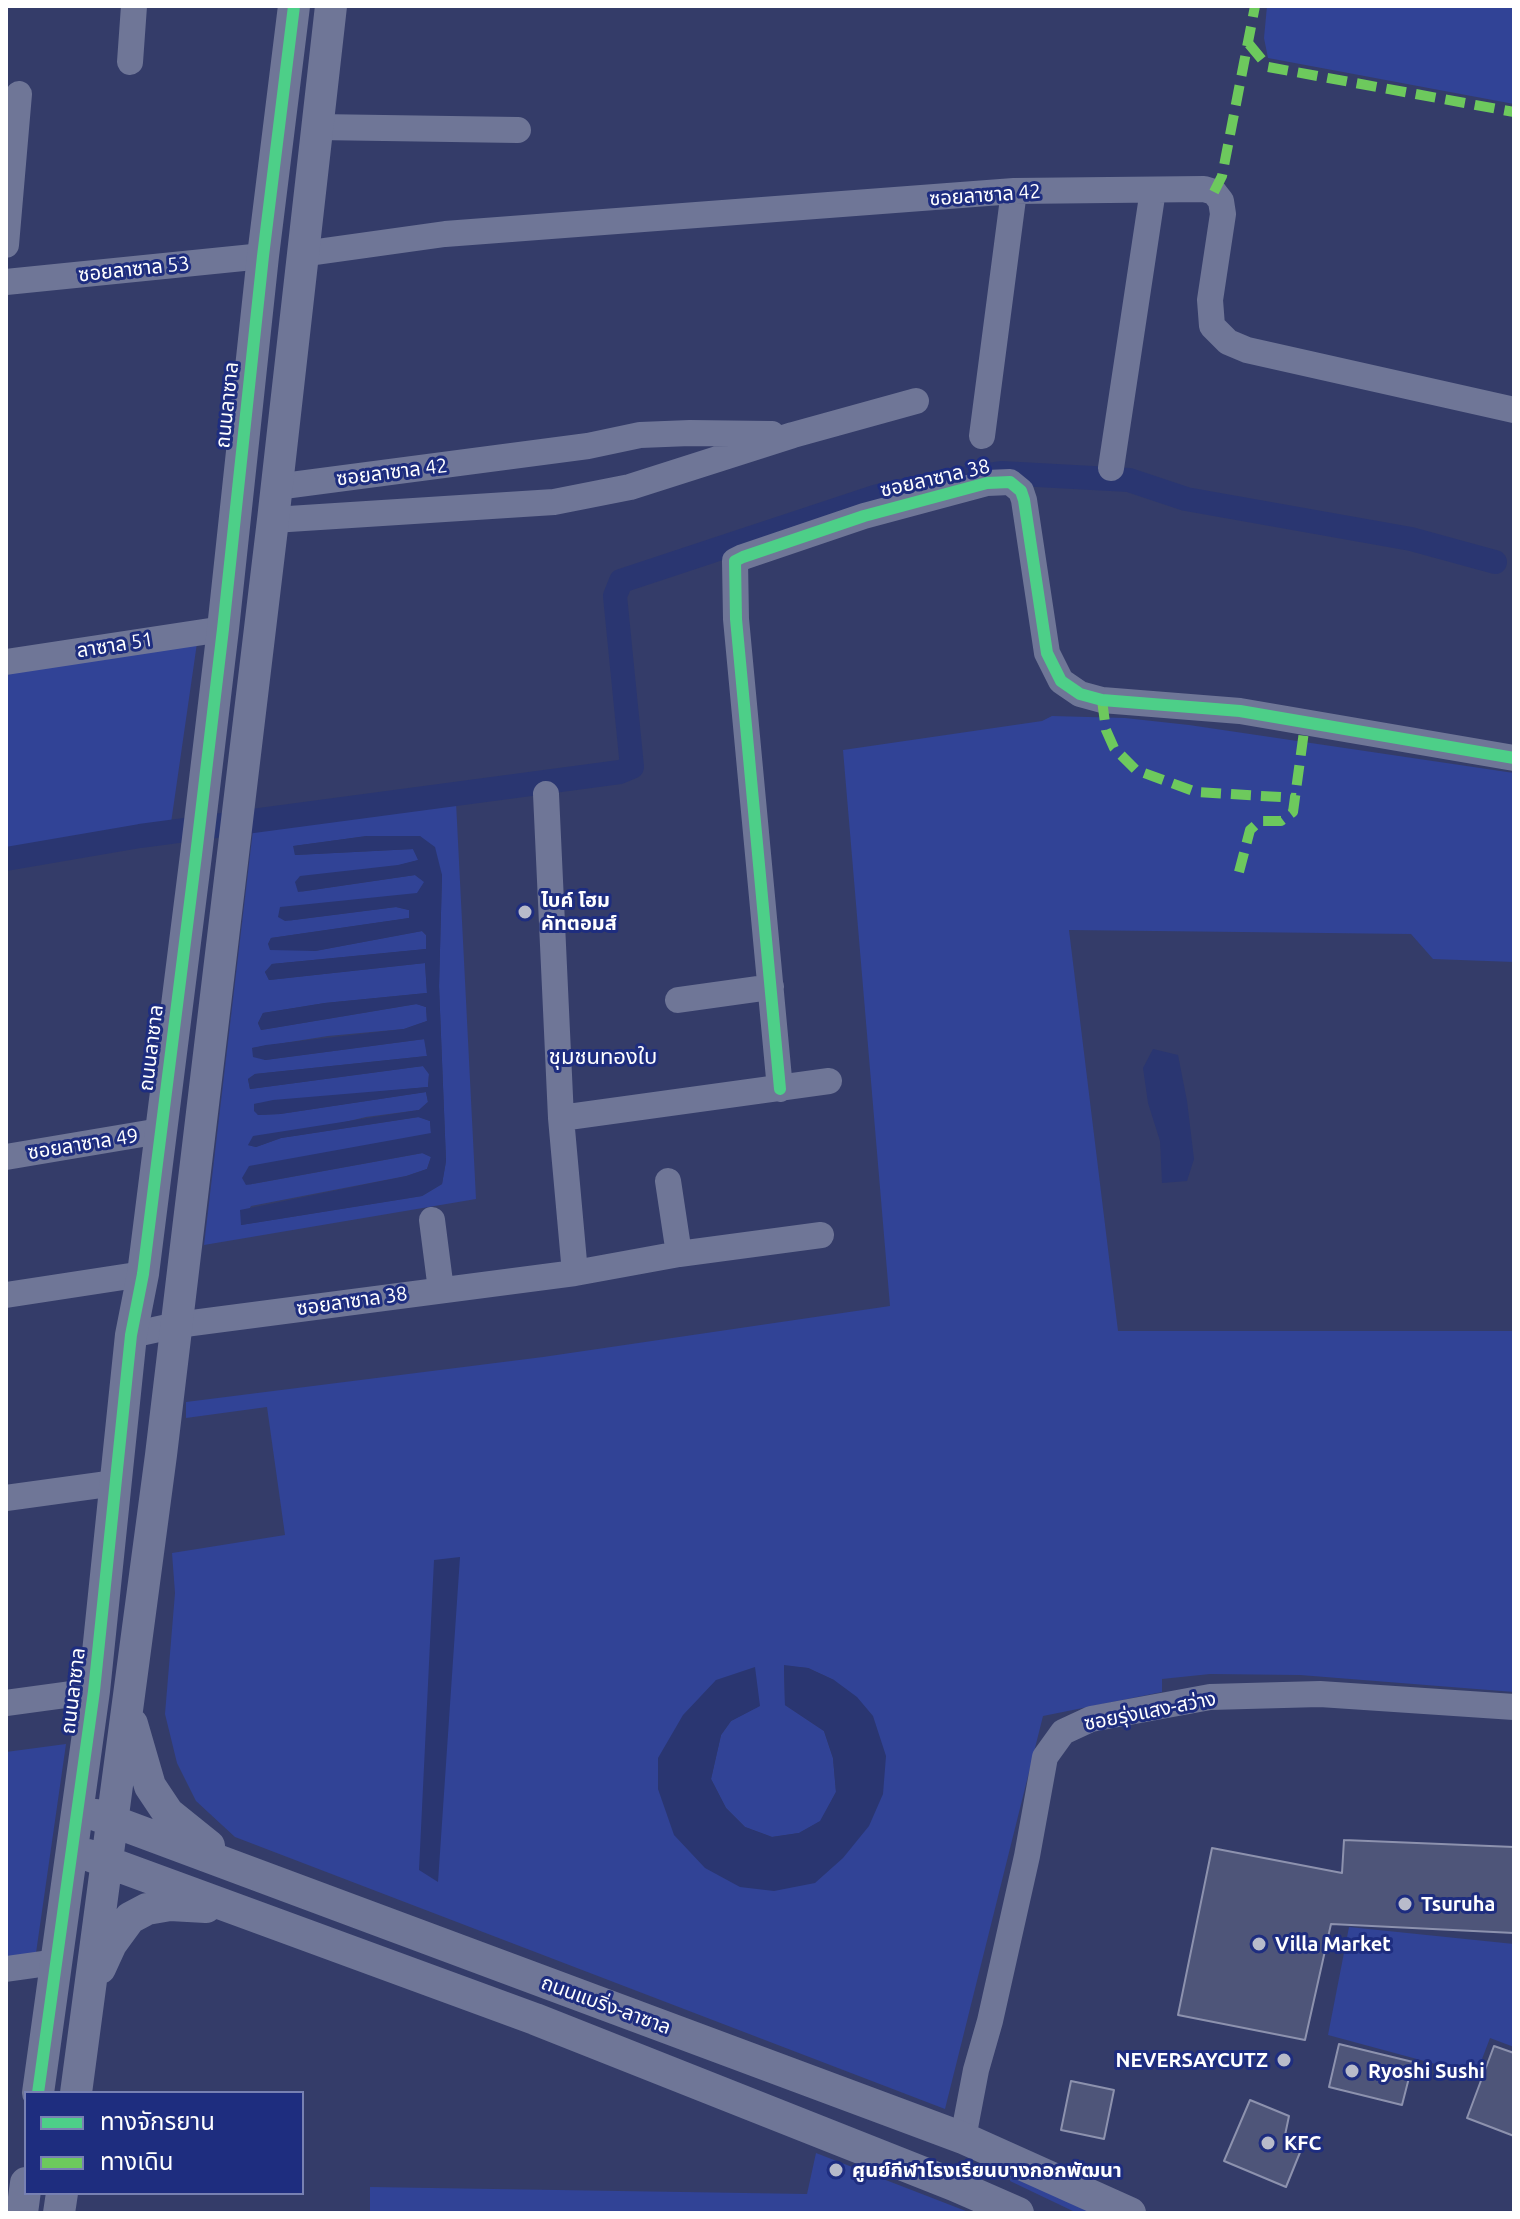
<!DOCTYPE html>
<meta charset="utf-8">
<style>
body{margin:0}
#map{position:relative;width:1520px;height:2219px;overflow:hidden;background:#343c69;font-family:Ubuntu,"Noto Sans Thai",sans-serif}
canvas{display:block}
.frame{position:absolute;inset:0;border:8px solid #fff;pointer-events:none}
.legend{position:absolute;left:24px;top:2091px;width:280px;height:104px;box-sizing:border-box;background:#1e2d7f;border:2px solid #7881b2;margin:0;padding:10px 14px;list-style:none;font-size:24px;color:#fff}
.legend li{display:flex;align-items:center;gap:16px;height:40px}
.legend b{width:40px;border:2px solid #7881b2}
</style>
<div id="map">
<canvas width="1520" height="2219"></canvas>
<div class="frame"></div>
<ul class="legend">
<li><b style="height:10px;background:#4dcf88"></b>ทางจักรยาน</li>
<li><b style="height:10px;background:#6dc95d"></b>ทางเดิน</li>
</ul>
</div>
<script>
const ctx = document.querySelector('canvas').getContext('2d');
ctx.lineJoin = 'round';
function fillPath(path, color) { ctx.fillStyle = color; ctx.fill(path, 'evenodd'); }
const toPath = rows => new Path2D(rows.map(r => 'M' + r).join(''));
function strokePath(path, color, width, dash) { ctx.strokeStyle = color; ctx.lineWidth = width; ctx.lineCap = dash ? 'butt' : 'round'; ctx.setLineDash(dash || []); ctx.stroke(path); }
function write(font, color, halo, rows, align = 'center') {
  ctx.font = font + ' Ubuntu,"Noto Sans Thai",sans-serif'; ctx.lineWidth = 6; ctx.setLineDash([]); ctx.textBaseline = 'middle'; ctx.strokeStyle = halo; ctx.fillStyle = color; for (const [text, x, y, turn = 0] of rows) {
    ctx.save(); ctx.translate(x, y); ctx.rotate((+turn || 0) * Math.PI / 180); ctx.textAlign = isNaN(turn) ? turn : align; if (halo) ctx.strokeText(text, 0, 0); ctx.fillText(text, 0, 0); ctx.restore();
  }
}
const green = toPath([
 [1267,6,1514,6,1514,104,1268,58,1264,38],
 [197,643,171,823,6,851,6,672],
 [1052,716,1125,718,1189,725,1514,773,1514,962,1433,959,1411,934,1069,930,1118,1331,1514,1331,1514,1692,1300,1675,1210,1674,1162,1679,1162,1692,1043,1716,945,2109,235,1837,196,1801,177,1763,165,1714,175,1593,172,1553,285,1535,267,1407,186,1418,186,1402,543,1357,890,1306,843,750,1042,721],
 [784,1666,808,1668,834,1680,843,1858,674,1835,716,1680,759,1706,731,1721,721,1735,711,1779,726,1808,745,1827,772,1837,799,1833,821,1821,836,1792,833,1758,824,1731,785,1705],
 [456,802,476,1199,204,1245,253,830],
 [367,836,420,836,442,875,439,986,446,1161,442,1184,422,1196,241,1225,251,1206,406,1176,427,1169,431,1157,423,1153,247,1185,431,1134,430,1121,419,1117,281,1138,256,1147,248,1145,366,1117,419,1110,428,1102,426,1092,280,1114,258,1115,254,1104,428,1087,429,1074,423,1066,250,1089,248,1079,255,1074,427,1056,425,1039,265,1060,252,1048,328,1036,404,1029,427,1021,426,1007,417,1004,261,1030,258,1023,263,1013,325,1003,427,993,425,963,269,980,265,972,272,964,427,949,426,935,422,931,315,951,268,944,271,938,410,918,409,910,396,907,286,921,417,894,425,882,415,875,299,892,419,860,413,849,295,855,294,846],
 [66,1744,36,1953,6,1957,6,1752],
 [1349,1927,1514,1944,1514,2047,1490,2038,1476,2075,1328,2035],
 [816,2153,971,2213,370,2213,370,2187,807,2194],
 [1011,2175,1098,2213,1077,2213,1010,2181]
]);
const water = toPath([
 [367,836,420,836,435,847,442,875,439,986,446,1161,442,1184,422,1196,241,1225,240,1210,407,1176,427,1169,431,1157,422,1153,246,1185,242,1178,249,1166,431,1133,430,1121,418,1117,281,1138,256,1147,248,1145,253,1136,419,1110,428,1102,426,1092,280,1114,258,1115,254,1111,254,1104,273,1100,428,1087,429,1074,423,1066,250,1089,248,1079,255,1074,427,1056,424,1039,265,1060,253,1057,252,1048,266,1045,404,1029,427,1021,426,1007,416,1004,261,1030,258,1023,263,1013,325,1003,427,993,425,963,269,980,265,972,272,964,426,949,426,935,422,931,315,951,270,950,268,944,271,938,409,918,409,910,396,907,285,921,278,917,280,907,417,893,424,882,415,875,298,892,295,882,300,876,398,865,418,860,413,849,295,855,293,846],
 [1153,1049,1178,1055,1187,1101,1194,1159,1187,1181,1162,1183,1160,1141,1148,1103,1143,1068],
 [460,1557,438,1882,419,1870,434,1560],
 [784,1665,808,1668,834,1680,857,1697,873,1716,886,1756,883,1794,869,1826,843,1858,815,1883,774,1891,740,1887,705,1868,674,1835,658,1789,658,1758,683,1715,716,1680,755,1667,760,1706,731,1721,721,1735,711,1779,726,1808,745,1827,772,1837,799,1833,820,1821,836,1792,833,1758,824,1731,785,1705]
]);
const canal = toPath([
 [6,859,140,836,620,772,632,767,615,596,621,581,878,496,947,481,1001,473,1129,480,1186,499,1411,539,1495,562]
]);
const building = toPath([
 [1344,1840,1514,1847,1514,1933,1331,1924,1305,2040,1178,2015,1212,1848,1342,1873,1344,1840],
 [1339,2044,1413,2062,1402,2105,1329,2087,1339,2044],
 [1494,2046,1514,2053,1514,2136,1467,2118,1494,2046],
 [1071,2081,1114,2090,1104,2139,1061,2130,1071,2081],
 [1250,2100,1289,2116,1284,2140,1303,2145,1286,2187,1224,2161,1250,2100]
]);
const minor = toPath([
 [130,62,134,6],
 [317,127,518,130],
 [6,245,19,94],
 [302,254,445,234,1014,191,1204,189,1214,192,1221,201,1223,214,1210,300,1212,326,1228,342,1247,350,1514,410],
 [6,282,263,256],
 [982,436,1014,191],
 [1111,468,1153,190],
 [276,487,588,446,640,435,690,433,772,434],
 [273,520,554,502,630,487,793,435,916,401],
 [6,662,223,629],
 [546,794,561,1118,575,1273],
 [678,1000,771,987],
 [780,1089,736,619,735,561,743,557,864,516,987,483,1010,482,1021,491,1024,500,1047,653,1061,681,1080,694,1102,700,1240,711,1514,758],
 [561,1118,829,1081],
 [6,1157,160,1131],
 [668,1181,679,1254],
 [432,1220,441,1290],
 [6,1295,143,1274],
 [131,1335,177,1325,575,1273,679,1254,821,1235],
 [6,1498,115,1483],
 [6,1703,94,1691],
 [6,1969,56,1962],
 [963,2138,976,2070,990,2021,1027,1856,1045,1757,1063,1732,1091,1719,1210,1697,1320,1694,1514,1707]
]);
const tertiary = toPath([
 [132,1724,150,1786,168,1813,209,1846],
 [96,1815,963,2138,1130,2213],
 [88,1855,535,2019,954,2185,1018,2213],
 [100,1968,111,1944,130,1918,147,1909,170,1905,206,1907],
 [38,2093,94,1691,131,1335,143,1274,196,855,223,629,263,256,294,6],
 [76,2093,161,1455,273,520,331,6],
 [22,2213,26,2183],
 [59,2213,62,2193]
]);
const quiet = toPath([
 [1249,44,1268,67,1514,112],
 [1214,192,1222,176,1255,6],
 [1102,700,1106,730,1114,748,1136,770,1196,792,1296,798],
 [1239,872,1250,830,1260,821,1281,821,1293,812,1305,724]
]);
const cycleway = toPath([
 [780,1089,736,619,735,561,743,557,864,516,987,483,1010,482,1021,491,1024,500,1047,653,1061,681,1080,694,1102,700,1240,711,1514,758],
 [38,2093,94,1691,131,1335,143,1274,196,855,223,629,263,256,294,6]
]);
const markers = [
 [525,912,8,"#b8bbca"],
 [1405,1904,8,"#b8bbca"],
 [1259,1944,8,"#b8bbca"],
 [1284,2060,8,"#b8bbca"],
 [1352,2071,8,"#b8bbca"],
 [1268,2143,8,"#b8bbca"],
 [836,2170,8,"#b8bbca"]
];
const streetNames = [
 ["ซอยลาซาล 42",985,195,-4],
 ["ซอยลาซาล 53",134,269,-6],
 ["ถนนลาซาล",227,405,-84],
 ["ซอยลาซาล 42",392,472,-7],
 ["ซอยลาซาล 38",935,478,-13],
 ["ลาซาล 51",115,645,-9],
 ["ถนนลาซาล",151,1048,-83],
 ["ซอยลาซาล 49",83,1144,-9],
 ["ซอยลาซาล 38",352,1301,-8],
 ["ถนนลาซาล",73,1691,-83],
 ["ซอยรุ่งแสง-สว่าง",1150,1711,-11],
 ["ถนนแบริ่ง-ลาซาล",606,2005,20]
];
const poiNames = [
 ["ไบค์ โฮม",541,900],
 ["คัทตอมส์",541,923],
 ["Tsuruha",1421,1904],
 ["Villa Market",1275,1944],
 ["NEVERSAYCUTZ",1268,2060,"right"],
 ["Ryoshi Sushi",1368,2071],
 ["KFC",1284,2143],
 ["ศูนย์กีฬาโรงเรียนบางกอกพัฒนา",852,2170]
];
const neighbourhoodNames = [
 ["ชุมชนทองใบ",603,1057]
];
fillPath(green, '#314396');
fillPath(water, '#2a3671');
strokePath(canal, '#2a3671', 24);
fillPath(building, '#4e5579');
strokePath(building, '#8d92ae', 2);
strokePath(minor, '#6f7697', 26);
strokePath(tertiary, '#6f7697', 32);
strokePath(quiet, '#6dc95d', 10, [20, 10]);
strokePath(cycleway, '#4dcf88', 12);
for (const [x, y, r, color] of markers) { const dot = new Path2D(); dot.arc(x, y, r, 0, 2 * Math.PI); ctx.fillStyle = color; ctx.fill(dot); strokePath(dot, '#1e2d7f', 3); }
write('20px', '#fff', '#1e2d7f', streetNames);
write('bold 20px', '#fff', '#1e2d7f', poiNames, 'left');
write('22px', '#fff', '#1e2d7f', neighbourhoodNames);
</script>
